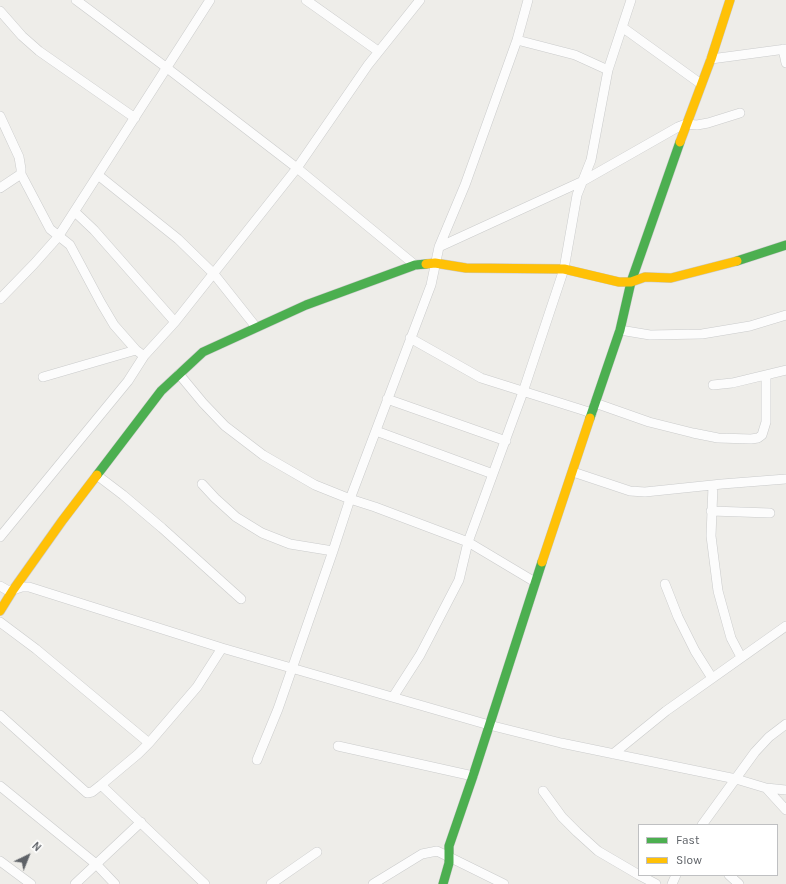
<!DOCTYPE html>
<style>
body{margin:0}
#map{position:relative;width:786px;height:884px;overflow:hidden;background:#eeede9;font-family:Karla,sans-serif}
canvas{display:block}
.legend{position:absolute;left:638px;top:824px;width:140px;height:52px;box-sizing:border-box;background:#fff;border:1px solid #bfc0c2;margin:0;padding:5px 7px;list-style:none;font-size:12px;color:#5e6267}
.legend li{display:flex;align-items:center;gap:8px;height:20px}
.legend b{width:20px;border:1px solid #bfc0c2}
.north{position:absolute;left:8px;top:836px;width:40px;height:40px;-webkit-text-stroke:3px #fff;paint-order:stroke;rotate:43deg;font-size:11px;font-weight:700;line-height:16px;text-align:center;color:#5e6267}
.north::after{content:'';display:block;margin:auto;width:14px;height:18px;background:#5e6267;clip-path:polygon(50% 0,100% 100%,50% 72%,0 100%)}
</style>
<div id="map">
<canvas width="786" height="884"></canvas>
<ul class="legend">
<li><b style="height:5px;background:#4caf50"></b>Fast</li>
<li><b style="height:5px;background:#ffc107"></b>Slow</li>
</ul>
<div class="north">N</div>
</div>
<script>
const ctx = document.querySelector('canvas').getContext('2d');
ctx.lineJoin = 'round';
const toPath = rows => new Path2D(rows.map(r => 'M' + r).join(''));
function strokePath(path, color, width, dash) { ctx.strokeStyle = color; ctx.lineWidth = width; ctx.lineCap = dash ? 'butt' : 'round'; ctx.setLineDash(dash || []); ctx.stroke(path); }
const street = toPath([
 [76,0,167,68,297,168,415,265],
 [306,0,378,51],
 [0,11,22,36,39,51,135,118],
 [622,27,701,84],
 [517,40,575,55,608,70],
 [783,49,786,63],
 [711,59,786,49],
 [0,116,19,157,21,169,21,174,50,229,70,245,101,303,114,325,136,350,144,356],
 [98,175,178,239,214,274,256,327],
 [0,188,21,174],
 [75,212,94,230,175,322],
 [439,247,583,181,678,127,686,124,697,125,708,123,740,113],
 [0,299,34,264,58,237,210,0],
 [620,330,650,335,702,334,750,326,786,315],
 [410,338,481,378,592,413],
 [179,374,203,403,225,426,263,455,315,485,350,499,375,507,468,542,535,582],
 [43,377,136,350],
 [713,385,732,383,786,370],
 [387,399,506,441],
 [595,403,649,422,693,433,718,438,751,439,758,438,762,435,766,422,766,375],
 [376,431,493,474],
 [573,472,630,491,645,492,722,484,786,479],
 [98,476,123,495,162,528,241,599],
 [202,484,215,498,236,517,262,533,290,544,333,551],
 [713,486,711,536,718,591,731,638,741,657],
 [711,511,770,513],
 [0,537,128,381,144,356,175,322,297,168,368,65,420,0],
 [665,584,678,617,695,651,712,678],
 [0,586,7,590,13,590,22,587,29,587,222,648,489,725,561,743,736,779,766,788,786,790],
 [0,622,36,649,149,743],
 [393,697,420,655,459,580,468,542,523,392,564,269,577,195,591,160,608,70,631,0],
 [0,715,87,793,92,792,101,785,138,754,149,743,197,687,222,648],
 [338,746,473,776],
 [613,754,666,711,786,626],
 [257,760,278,709,333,551,350,499,431,285,439,247,465,185,517,40,528,0],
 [101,785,205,884],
 [0,786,96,864,115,884],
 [766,788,786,810],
 [543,791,562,817,577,832,598,851,639,875],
 [702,825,755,752,769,737,786,724],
 [0,861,31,884],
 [639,875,656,884],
 [729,875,739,884],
 [75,884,141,822],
 [271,884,317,852],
 [373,884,422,854,437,851,504,884],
 [672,884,676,875]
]);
const fast = toPath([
 [737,261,786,245],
 [590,418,620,330,631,282,680,142],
 [97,475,161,391,203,352,306,305,415,265,426,264],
 [443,884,449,863,449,846,473,776,542,562]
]);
const slow = toPath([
 [680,142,711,59,730,0],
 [426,264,435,263,466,268,564,269,619,282,631,282,645,277,671,278,737,261],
 [542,562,590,418],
 [0,611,13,590,62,521,97,475]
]);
strokePath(street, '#cacbcb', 10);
strokePath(fast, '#c9c9ca', 10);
strokePath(slow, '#c9c9ca', 10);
strokePath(street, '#fcfcfc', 9);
strokePath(fast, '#4caf50', 9);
strokePath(slow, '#ffc107', 9);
</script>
